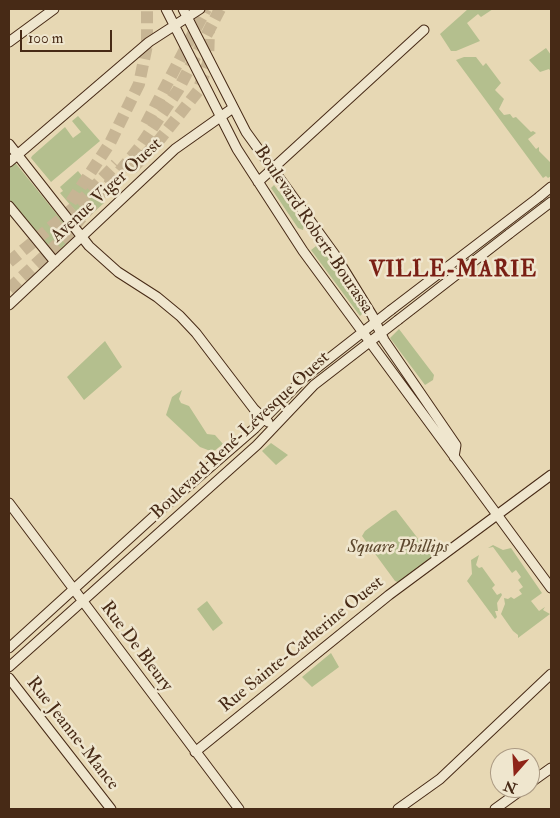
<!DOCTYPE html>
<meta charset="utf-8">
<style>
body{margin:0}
#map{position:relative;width:560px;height:818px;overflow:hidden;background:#e7d8b4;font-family:"IM FELL Double Pica",serif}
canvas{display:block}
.frame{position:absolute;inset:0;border:10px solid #472a16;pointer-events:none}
.north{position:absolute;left:490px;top:748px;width:50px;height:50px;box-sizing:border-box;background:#efe6ce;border:1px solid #ac9b84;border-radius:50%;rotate:199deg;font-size:14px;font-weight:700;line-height:20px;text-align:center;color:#472a16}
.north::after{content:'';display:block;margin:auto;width:18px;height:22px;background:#8f2418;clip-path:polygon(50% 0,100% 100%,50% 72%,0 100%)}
.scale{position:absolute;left:20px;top:30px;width:92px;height:22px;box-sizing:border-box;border:2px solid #472a16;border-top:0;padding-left:6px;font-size:15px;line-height:18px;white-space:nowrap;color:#472a16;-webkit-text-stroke:4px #efe6ce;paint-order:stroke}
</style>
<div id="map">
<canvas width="560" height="818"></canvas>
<div class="frame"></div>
<div class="north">N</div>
<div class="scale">100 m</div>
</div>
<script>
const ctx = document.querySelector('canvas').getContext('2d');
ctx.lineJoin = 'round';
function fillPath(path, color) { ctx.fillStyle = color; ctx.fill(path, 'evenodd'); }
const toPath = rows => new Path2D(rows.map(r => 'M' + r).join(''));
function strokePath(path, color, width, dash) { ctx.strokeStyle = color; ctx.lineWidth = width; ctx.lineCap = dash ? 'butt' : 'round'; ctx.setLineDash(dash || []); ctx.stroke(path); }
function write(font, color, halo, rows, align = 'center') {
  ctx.font = font + ' "IM FELL Double Pica",serif'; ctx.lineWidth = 5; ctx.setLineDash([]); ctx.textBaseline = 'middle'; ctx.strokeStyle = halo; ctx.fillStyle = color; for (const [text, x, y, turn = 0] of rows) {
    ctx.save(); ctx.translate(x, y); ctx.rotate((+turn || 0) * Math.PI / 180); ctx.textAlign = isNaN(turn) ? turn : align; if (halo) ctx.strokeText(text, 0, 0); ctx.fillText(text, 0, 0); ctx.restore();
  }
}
const green = toPath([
 [468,9,493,9,481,17,478,14,467,23,480,41,456,51,451,51,440,34],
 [546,48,551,55,551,72,549,69,540,72,529,60],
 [464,57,476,57,483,66,486,63,501,83,495,90,504,99,499,109,504,115,510,114,513,118,516,117,531,132,533,131,536,133,528,139,536,149,539,147,539,151,551,163,551,176,548,178,546,176,543,178,456,60],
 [78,116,100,141,51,182,31,158,32,156,65,127,73,138,81,132,72,121],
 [9,155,72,233,71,239,57,252,52,252,9,199],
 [78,171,104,203,84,221,60,193,63,191,60,187],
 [274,185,304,224,303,230,298,228,271,188],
 [320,243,363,313,360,316,311,250],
 [399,329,434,375,433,380,425,385,390,338],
 [105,341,122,367,84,400,67,377],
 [182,390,179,399,181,403,189,406,207,434,215,435,223,444,213,452,200,447,166,415,172,397],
 [271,443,288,455,276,465,262,451],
 [396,510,433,558,400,583,395,581,362,536,365,531,392,511],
 [493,545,503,550,511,548,542,593,531,601,539,611,545,607,543,610,550,614,518,638,518,635,513,631,501,614,505,604,504,598,508,599,511,597,514,599,522,594,519,590,523,587,518,580,521,577,516,570,512,573,493,547,488,548],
 [479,555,476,565,479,568,482,567,495,585,492,588,497,595,501,593,502,595,497,603,498,611,495,611,497,617,495,619,467,581,472,574,471,560],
 [207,601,223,623,213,631,197,609],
 [331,653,339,667,312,687,302,677]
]);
const highwayTunnel = toPath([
 [146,124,206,9],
 [132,169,160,139,198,91,208,63,209,30],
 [71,202,110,143,139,84,147,45,147,9],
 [9,262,75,207,116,164],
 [9,289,67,235,139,148,178,90,220,9]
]);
const secondary = toPath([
 [166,9,237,149,303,251,551,588],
 [183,9,246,132,335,255,372,315,384,340,456,445,454,457],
 [9,42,54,9],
 [9,144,89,246,118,272,157,297,180,316,196,333,254,409,268,422],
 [9,162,149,42,200,9],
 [258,182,424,30],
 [539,197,551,187],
 [9,206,55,262],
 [509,234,551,202],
 [9,305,175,149,233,108],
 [9,503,239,809],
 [9,648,164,507,255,428,304,378,391,310],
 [9,667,257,445,314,385,398,320],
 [9,678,111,809],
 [195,752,389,595,551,475],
 [530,783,551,768],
 [398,809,440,779,551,674],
 [495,809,524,788]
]);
const secondaryBridge = toPath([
 [391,310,539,197],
 [398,320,509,234]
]);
const streetNames = [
 ["Avenue Viger Ouest",107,191,-43],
 ["Boulevard Robert-Bourassa",313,230,56],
 ["Boulevard René-Lévesque Ouest",241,436,-43],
 ["Rue Sainte-Catherine Ouest",302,645,-39],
 ["Rue De Bleury",136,647,53],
 ["Rue Jeanne-Mance",72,734,52]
];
const parkNames = [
 ["Square Phillips",398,548]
];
const districtNames = [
 ["VILLE-MARIE",453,271]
];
fillPath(green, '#b4bf8e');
strokePath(highwayTunnel, '#c7b594', 12, [12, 6]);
strokePath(secondary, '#472a16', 11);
strokePath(secondary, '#efe6ce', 9);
strokePath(secondaryBridge, '#472a16', 11, []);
strokePath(secondaryBridge, '#efe6ce', 9);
write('18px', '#472a16', '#efe6ce', streetNames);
write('italic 18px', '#5d482e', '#efe6ce', parkNames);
ctx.letterSpacing = '1px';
write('bold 22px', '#7a1f14', '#efe6ce', districtNames);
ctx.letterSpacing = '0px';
</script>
